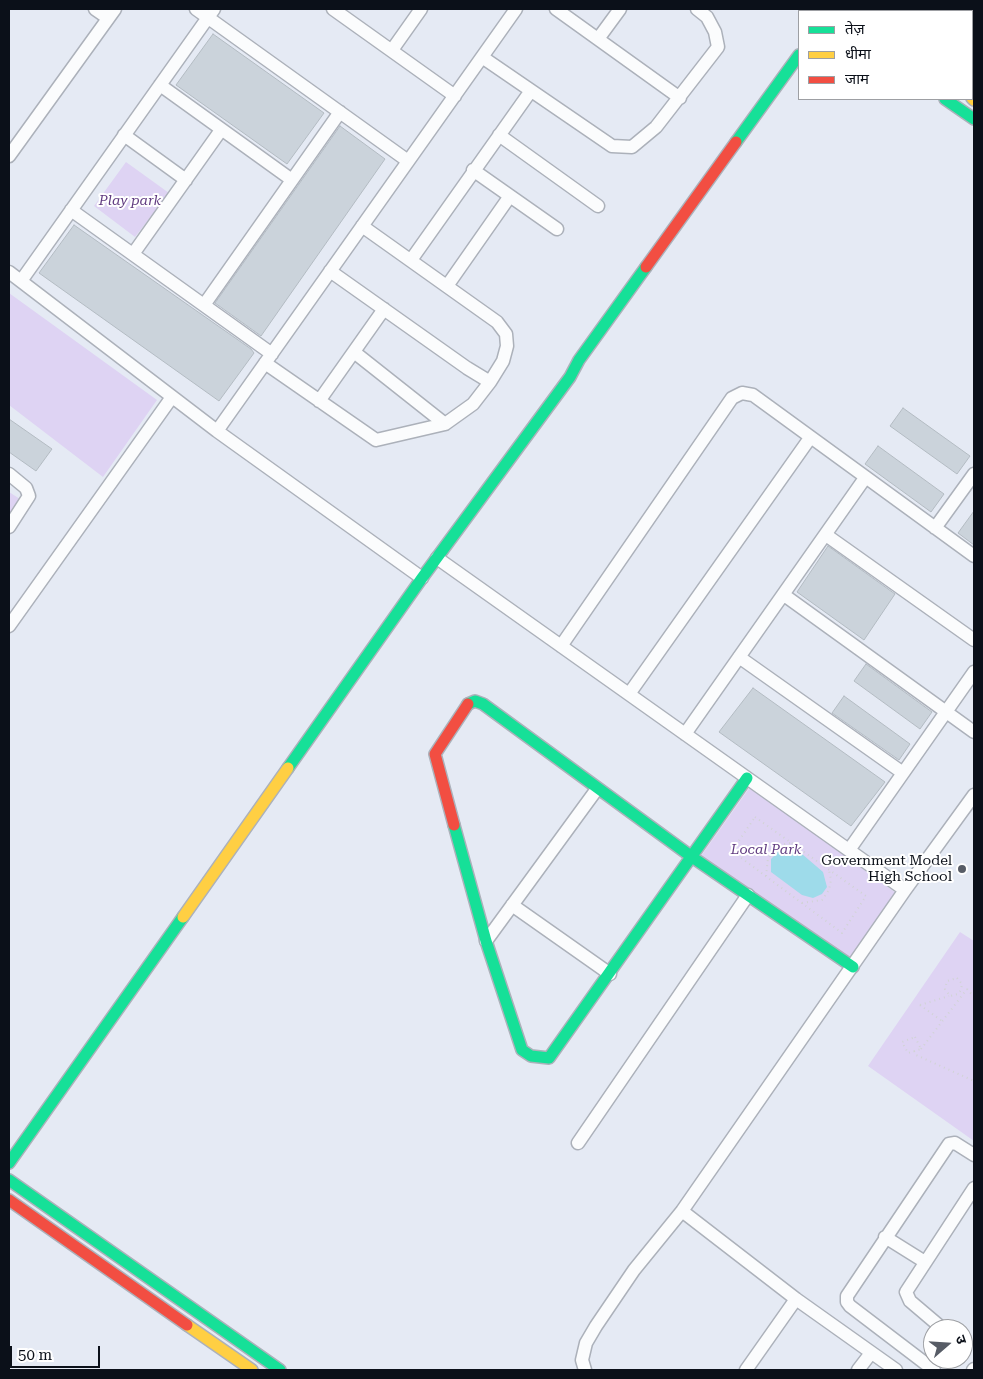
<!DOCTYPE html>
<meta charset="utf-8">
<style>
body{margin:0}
#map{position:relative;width:983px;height:1379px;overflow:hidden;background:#e5eaf4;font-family:"Roboto Serif","Noto Sans Devanagari",serif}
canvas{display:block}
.frame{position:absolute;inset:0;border:10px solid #0b1019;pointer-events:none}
.legend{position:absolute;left:798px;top:10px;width:175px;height:90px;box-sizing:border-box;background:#fff;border:1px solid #9d9fa3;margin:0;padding:6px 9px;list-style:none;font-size:15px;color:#0b1019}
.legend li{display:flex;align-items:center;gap:10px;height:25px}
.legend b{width:25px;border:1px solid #9d9fa3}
.north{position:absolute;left:923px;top:1319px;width:50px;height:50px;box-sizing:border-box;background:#fff;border:1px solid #9d9fa3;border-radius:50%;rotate:71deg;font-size:14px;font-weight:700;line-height:20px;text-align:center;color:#0b1019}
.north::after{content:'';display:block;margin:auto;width:18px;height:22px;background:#575c66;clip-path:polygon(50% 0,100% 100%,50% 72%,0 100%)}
.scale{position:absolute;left:10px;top:1346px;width:90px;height:22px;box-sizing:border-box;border:2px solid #0b1019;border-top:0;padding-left:6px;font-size:15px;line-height:18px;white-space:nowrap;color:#0b1019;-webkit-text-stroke:4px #fff;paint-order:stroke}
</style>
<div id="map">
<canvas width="983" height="1379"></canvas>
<div class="frame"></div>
<ul class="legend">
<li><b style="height:6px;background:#16e098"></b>तेज़</li>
<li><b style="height:6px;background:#ffcf43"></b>धीमा</li>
<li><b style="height:6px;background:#f24e42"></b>जाम</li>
</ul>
<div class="north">उ</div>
<div class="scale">50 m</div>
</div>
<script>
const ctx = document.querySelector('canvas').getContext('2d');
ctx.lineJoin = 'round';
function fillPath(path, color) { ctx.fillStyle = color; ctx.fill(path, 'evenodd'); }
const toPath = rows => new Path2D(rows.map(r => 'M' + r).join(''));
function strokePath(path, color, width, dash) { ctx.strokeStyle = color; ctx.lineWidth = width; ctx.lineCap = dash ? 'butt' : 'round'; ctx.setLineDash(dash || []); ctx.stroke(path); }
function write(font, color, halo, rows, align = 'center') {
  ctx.font = font + ' "Roboto Serif",serif'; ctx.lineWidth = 4; ctx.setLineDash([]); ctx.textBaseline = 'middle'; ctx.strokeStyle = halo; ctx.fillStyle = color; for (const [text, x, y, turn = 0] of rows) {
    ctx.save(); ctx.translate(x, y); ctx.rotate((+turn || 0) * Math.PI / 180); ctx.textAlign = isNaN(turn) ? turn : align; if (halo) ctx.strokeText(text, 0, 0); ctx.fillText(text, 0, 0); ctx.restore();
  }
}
const green = toPath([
 [126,162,169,193,135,237,94,206],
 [9,293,157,400,103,477,9,405],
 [9,492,20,499,9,515],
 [750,787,896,893,851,960,701,856],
 [960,932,974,941,974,1141,868,1066]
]);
const water = toPath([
 [795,848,823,872,827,887,822,894,813,898,802,895,771,872,771,859,780,850]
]);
const building = toPath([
 [213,34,324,113,287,164,176,85,213,34],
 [340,126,385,159,261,336,215,303,340,126],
 [74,225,251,349,254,353,219,401,39,273,74,225],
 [903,408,970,456,957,474,890,426,903,408],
 [9,419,52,449,36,471,9,452,9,419],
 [878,446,944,494,931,512,865,464,878,446],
 [974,511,974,545,958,533,974,511],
 [828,546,895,594,864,640,797,592,828,546],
 [866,664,932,712,920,729,854,681,866,664],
 [753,688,885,782,851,826,719,732,753,688],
 [844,696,910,744,899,760,832,713,844,696]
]);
const path = toPath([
 [755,817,866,896,842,933,732,851,755,817],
 [766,876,768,858,780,845,791,843],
 [802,903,822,900,829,890,831,880,829,870],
 [957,978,962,984,961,990,958,994,950,996,945,989,947,981,957,978],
 [967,989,974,997],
 [920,1005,949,996],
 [920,1005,942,1021],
 [915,1037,921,1049,908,1053,902,1042,915,1037],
 [921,1049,967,989],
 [914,1051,916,1055,974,1081]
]);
const street = toPath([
 [95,9,108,18],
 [196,9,408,161],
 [333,9,455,96],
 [556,9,680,98],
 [598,39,620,9],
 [392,50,421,9],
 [482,57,612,146,632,147,656,127,718,47,715,32,707,17,697,9],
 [160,85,292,180],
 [124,135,186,180],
 [499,135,598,206],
 [9,156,115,9],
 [473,170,557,229],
 [71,210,272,354],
 [133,254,221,130],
 [411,260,530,92],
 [330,271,467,368,490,382],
 [9,272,217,431,422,578],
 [21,281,214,9],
 [447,286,510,196],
 [204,305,340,112],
 [354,352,445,424],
 [265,363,376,440,445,424,473,404,490,382,503,361,507,346,506,334,497,322,362,226],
 [319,401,384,309],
 [217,431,516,9],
 [9,474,26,488,29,496,9,527],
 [935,528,974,474],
 [826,535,974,640],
 [437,558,905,890],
 [784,595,974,732],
 [9,626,172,397],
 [561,646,732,398,742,393,753,395,974,556],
 [739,657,903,773],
 [629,694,810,438],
 [685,734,865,478],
 [849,850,974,672],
 [512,905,610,974],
 [486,941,597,789],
 [578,1143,748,895],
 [682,1211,796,1299,896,1370],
 [885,1237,925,1262],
 [943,1329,910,1301,906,1292,974,1188],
 [585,1370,582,1360,586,1343,596,1326,634,1270,682,1211,905,890,974,795],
 [746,1370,796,1299],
 [858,1370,871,1353],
 [934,1370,850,1306,847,1302,847,1296,949,1144,955,1143,974,1155],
 [973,1370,974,1369]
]);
const fast = toPath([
 [817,9,821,11],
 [945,99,974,119],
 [736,142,799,55],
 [468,704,475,701,483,704,692,857,853,967],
 [288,768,422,578,570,377,579,360,646,267],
 [454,825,486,941,522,1050,531,1056,549,1058,747,778],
 [9,1163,183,917],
 [9,1180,280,1370]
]);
const slow = toPath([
 [846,9,850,11],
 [972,98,974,100],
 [183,917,288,768],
 [187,1325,252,1370]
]);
const jam = toPath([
 [646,267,736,142],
 [454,825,435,754,468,704],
 [9,1200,187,1325]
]);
const markers = [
 [962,869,5,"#575c66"]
];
const parkNames = [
 ["Play park",130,201],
 ["Local Park",766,850]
];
const poiNames = [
 ["Government Model",952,861],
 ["High School",952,877]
];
fillPath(green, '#ded3f3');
fillPath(water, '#9edbea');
fillPath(building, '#cbd3db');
strokePath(building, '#b3bbc2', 1);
strokePath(street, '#acb1ba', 15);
strokePath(fast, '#acb1ba', 14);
strokePath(slow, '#acb1ba', 14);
strokePath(jam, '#acb1ba', 14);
strokePath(path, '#d1d3d5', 2, [1, 4]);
strokePath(street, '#fbfcfd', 12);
strokePath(fast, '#16e098', 11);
strokePath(slow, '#ffcf43', 11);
strokePath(jam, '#f24e42', 11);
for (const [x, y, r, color] of markers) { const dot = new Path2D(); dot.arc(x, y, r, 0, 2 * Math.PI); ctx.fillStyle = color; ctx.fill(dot); strokePath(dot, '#fff', 2); }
write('italic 14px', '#613c81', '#fff', parkNames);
write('14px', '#0b1019', '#fff', poiNames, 'right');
</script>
